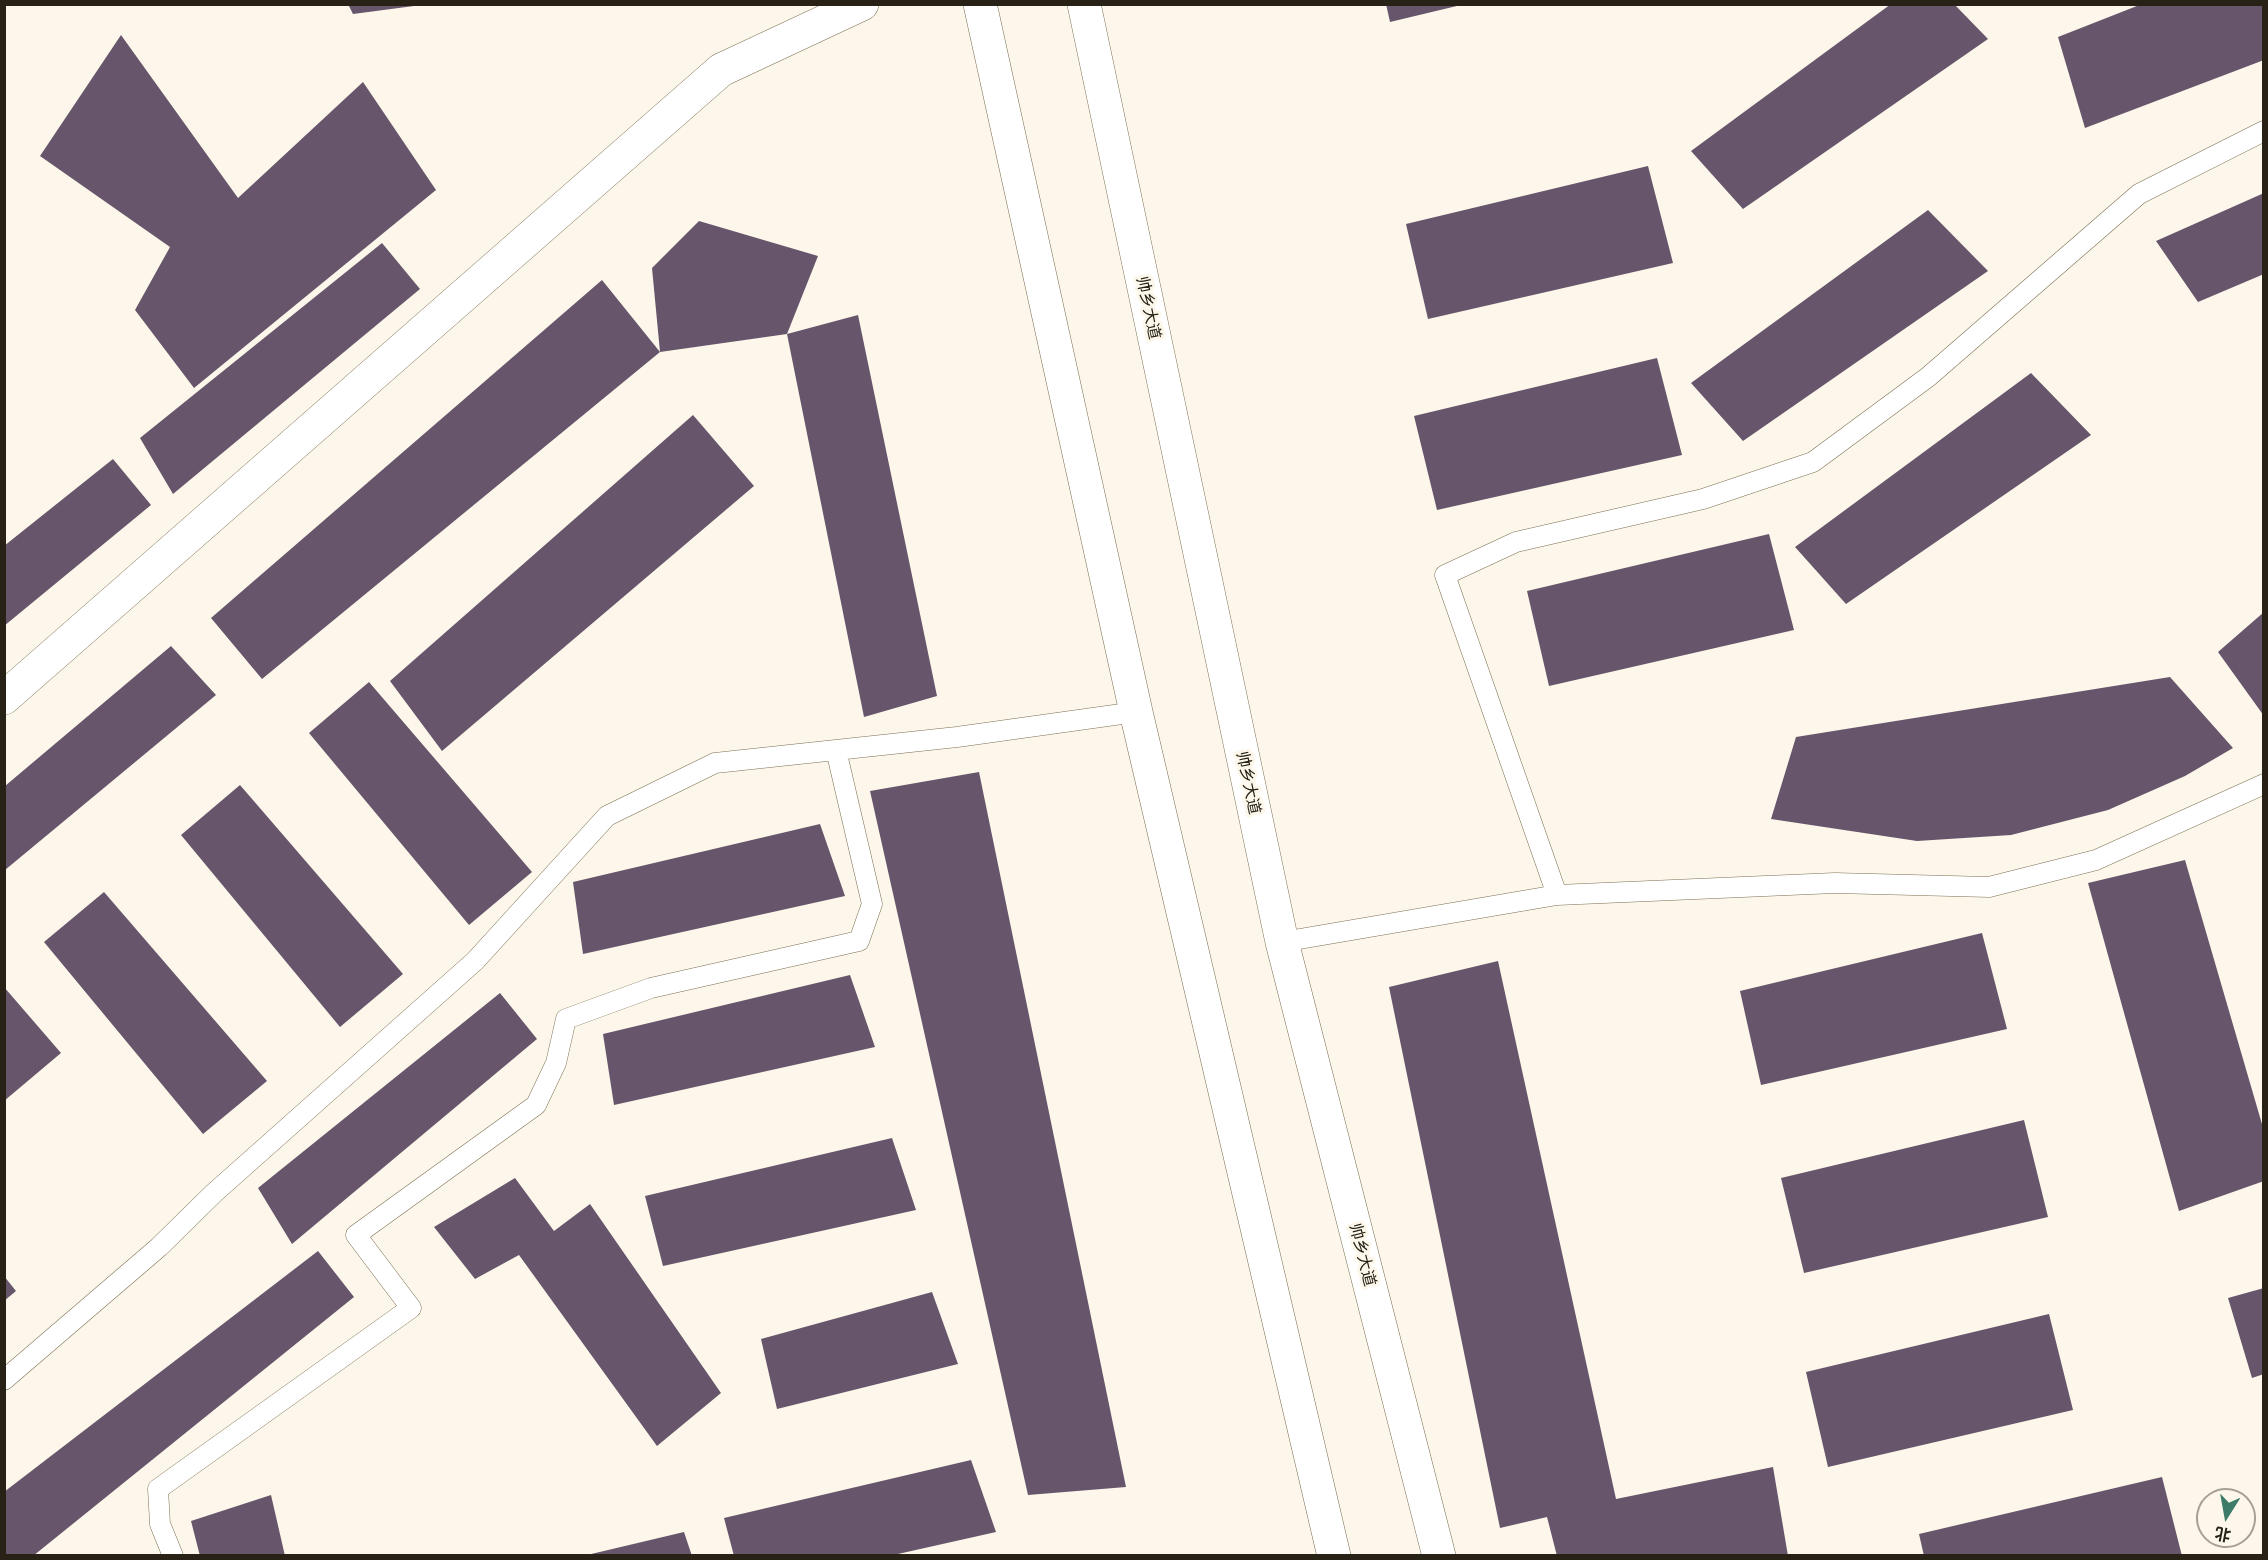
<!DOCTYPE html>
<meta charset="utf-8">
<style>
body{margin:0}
#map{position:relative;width:2268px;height:1560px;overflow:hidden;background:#fcf7ea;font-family:Rubik,"Noto Sans SC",sans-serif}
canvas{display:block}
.frame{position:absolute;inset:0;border:6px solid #272116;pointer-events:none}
.north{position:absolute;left:2196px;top:1488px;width:60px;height:60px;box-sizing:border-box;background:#fcf7ea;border:2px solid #a7a195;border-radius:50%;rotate:191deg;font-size:16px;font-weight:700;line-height:24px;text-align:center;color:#272116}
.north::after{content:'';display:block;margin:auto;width:21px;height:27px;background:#3d7c69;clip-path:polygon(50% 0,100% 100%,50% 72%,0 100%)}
</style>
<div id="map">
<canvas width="2268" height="1560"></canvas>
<div class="frame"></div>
<div class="north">北</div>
</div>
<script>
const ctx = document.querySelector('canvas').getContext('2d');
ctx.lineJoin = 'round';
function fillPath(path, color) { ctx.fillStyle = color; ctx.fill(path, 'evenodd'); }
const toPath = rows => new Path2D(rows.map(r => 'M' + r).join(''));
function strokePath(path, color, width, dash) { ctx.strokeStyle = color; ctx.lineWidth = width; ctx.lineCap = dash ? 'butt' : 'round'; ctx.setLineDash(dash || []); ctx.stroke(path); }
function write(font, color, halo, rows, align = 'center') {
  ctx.font = font + ' Rubik,"Noto Sans SC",sans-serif'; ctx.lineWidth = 6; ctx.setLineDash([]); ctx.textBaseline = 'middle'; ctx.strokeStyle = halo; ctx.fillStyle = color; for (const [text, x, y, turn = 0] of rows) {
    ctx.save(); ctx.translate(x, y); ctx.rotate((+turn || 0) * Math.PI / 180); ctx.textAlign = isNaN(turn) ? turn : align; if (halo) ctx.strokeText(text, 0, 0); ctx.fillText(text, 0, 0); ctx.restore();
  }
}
const building = toPath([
 [348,4,414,4,414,6,353,14],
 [1386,4,1461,4,1461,5,1390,22],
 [1891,4,1954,4,1988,39,1743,209,1691,151],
 [2142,4,2264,4,2264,60,2085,128,2058,37],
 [121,35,238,198,363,82,436,190,194,388,135,310,170,247,40,156],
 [1648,166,1673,263,1428,319,1406,224],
 [2264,193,2264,274,2198,302,2156,241],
 [1928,210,1988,271,1743,441,1691,383],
 [699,221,818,256,787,334,660,352,652,268],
 [382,243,420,289,173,494,140,438],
 [602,280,660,352,262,679,211,618],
 [858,315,937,696,864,717,787,334],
 [1657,358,1682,455,1437,510,1414,416],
 [2031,373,2091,435,1846,604,1795,547],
 [693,415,754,486,442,751,390,681],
 [113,459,151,505,4,626,4,546],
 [1769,534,1794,630,1549,686,1527,591],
 [2264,612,2264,716,2218,652],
 [171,646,216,695,5,870,5,786],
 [2170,677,2233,748,2185,776,2108,810,2011,835,1917,841,1771,819,1796,737],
 [369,682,532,872,469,925,309,733],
 [979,772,1126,1487,1028,1495,870,791],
 [240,785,403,974,340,1027,181,835],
 [820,824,845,896,583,954,573,882],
 [2185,860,2264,1131,2264,1181,2179,1211,2088,883],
 [104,892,267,1081,203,1134,44,942],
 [1982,933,2007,1029,1761,1085,1740,991],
 [1498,961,1616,1499,1773,1467,1788,1556,1557,1556,1547,1517,1500,1528,1389,987],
 [850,975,875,1047,614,1105,603,1034],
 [4,987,61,1053,4,1101],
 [500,993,537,1039,292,1244,258,1188],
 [2024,1120,2048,1217,1804,1273,1781,1178],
 [892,1138,916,1210,663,1266,645,1196],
 [515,1178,554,1231,590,1204,721,1393,657,1446,519,1255,475,1279,434,1227],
 [318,1251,354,1297,33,1556,4,1556,4,1492],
 [4,1276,16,1291,4,1301],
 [2264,1288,2264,1374,2252,1378,2228,1298],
 [932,1292,958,1364,777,1409,761,1339],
 [2049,1314,2073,1410,1828,1467,1806,1372],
 [971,1460,996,1532,889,1556,734,1556,724,1518],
 [2162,1477,2182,1556,1924,1556,1919,1534],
 [271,1495,285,1556,200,1556,191,1521],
 [684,1532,692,1556,587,1556,587,1555]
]);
const service = toPath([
 [1557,895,1445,575,1516,542,1703,499,1813,462,1928,377,2139,194,2264,131],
 [1282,942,1557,895,1835,883,1989,887,2096,860,2264,784],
 [4,1380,159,1247,214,1193,475,961,607,816,715,763,957,737,1136,712],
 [173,1556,160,1524,158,1489,411,1308,356,1235,536,1105,556,1063,566,1019,651,988,859,941,872,904,836,750]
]);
const minor = toPath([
 [4,698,721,70,862,4]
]);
const secondary = toPath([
 [980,4,1136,712,1334,1556],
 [1084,4,1282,942,1439,1556]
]);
const streetNames = [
 ["帅乡大道",1148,308,78],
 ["帅乡大道",1248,783,78],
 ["帅乡大道",1362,1255,76]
];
fillPath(building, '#67556b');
strokePath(service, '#7d7054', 21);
strokePath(minor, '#7d7054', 34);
strokePath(secondary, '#7d7054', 34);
strokePath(service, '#fff', 20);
strokePath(minor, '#fff', 33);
strokePath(secondary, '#fff', 33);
write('16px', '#272116', '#fcf7ea', streetNames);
</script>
